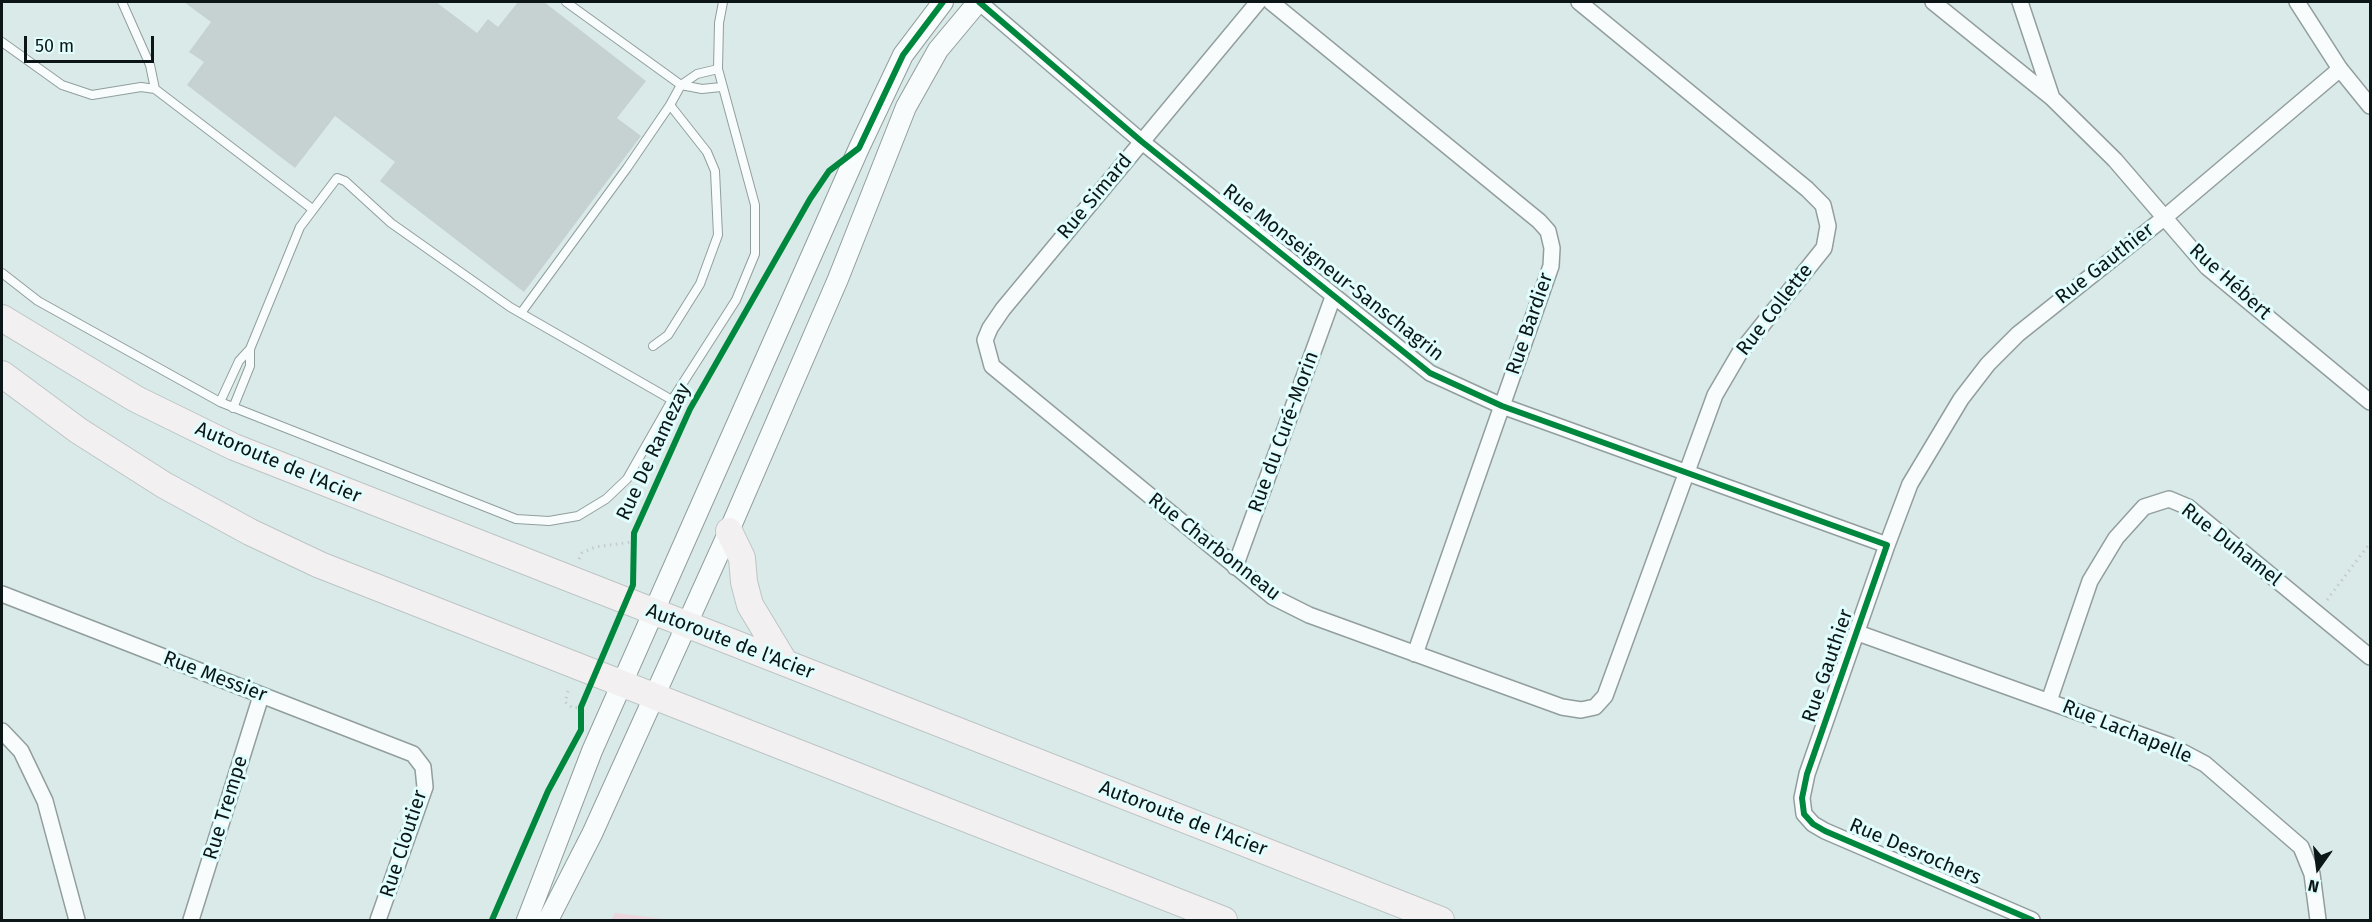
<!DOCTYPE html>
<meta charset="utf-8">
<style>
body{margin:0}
#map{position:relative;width:2372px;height:922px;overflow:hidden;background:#daeae9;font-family:"Fira Sans",sans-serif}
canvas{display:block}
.frame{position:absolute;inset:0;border:3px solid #0c1616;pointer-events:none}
.north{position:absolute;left:2288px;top:838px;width:60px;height:60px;-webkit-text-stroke:4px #e1fdfd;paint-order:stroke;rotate:194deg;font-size:16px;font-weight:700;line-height:24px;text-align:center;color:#0c1616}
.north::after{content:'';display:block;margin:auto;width:21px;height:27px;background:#0c1616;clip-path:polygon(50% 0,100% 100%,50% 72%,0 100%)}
.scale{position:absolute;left:24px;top:36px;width:130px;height:27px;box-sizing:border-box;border:3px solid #0c1616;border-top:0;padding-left:8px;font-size:18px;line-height:21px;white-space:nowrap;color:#0c1616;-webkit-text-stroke:4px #e1fdfd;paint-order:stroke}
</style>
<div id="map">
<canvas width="2372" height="922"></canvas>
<div class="frame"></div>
<div class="north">N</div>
<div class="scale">50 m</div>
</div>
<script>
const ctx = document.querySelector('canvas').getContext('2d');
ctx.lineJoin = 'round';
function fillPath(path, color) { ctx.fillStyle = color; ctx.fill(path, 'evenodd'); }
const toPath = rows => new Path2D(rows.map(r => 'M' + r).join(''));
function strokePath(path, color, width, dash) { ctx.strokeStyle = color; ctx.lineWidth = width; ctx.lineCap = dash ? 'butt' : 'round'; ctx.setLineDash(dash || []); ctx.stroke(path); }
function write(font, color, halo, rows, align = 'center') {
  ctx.font = font + ' "Fira Sans",sans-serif'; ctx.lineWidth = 6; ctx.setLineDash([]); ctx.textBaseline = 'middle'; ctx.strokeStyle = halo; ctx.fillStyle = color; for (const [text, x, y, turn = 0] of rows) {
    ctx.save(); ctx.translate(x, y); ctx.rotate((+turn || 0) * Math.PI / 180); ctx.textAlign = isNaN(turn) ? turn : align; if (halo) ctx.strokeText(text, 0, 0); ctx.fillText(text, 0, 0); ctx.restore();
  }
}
const green = toPath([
 [615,913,673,920,611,920]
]);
const building = toPath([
 [184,2,436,2,477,33,488,19,498,27,518,2,544,2,646,81,617,118,641,136,524,292,380,181,395,162,335,116,295,168,187,85,204,62,189,52,211,22]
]);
const path = toPath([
 [579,559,582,553,595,547,632,542],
 [2327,600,2370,543],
 [568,691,565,702,573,708,581,707]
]);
const service = toPath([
 [122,2,150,65,155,89],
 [566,2,681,85,702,89,721,87],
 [2,42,62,85,92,95,141,87,155,89,311,208],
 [2,273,38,301,220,402,516,519,549,521,578,516,606,499,627,479,672,400,736,300,755,254,755,205,718,69,719,23,723,2],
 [521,313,627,168,670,105,681,85,697,74,718,69],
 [653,346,668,335,700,284,718,235,715,171,707,152,670,105],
 [220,402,239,361,250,349,300,227,337,178,345,181,391,223,510,307,672,400],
 [233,408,250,366,250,349]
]);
const minor = toPath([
 [979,2,1141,141,1430,373,1502,406,1887,545],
 [1258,2,1003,309,990,328,985,340,992,366,1273,597,1309,615,1562,707,1581,710,1595,707,1605,696,1715,395,1739,354,1824,248,1828,226,1823,205,1807,189,1579,2],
 [1271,2,1539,221,1548,231,1552,248,1551,266,1415,654],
 [1933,2,2052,98,2115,160,2207,267,2370,402],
 [2020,2,2052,98],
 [2297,2,2340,69,2370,106],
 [1235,567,1333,297],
 [2,594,413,754,423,767,425,787,378,920],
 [1858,633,2169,745,2205,764,2301,847,2312,874,2318,920],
 [2049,701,2090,581,2116,538,2144,507,2169,499,2188,507,2370,657],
 [2,731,21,751,45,801,77,920],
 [191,920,261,696],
 [2032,920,1825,831,1813,824,1804,814,1802,798,1807,774,1887,545,1910,484,1961,399,1988,364,2018,334,2164,218,2340,69]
]);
const tertiary = toPath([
 [527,920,592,751,859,148,903,55,943,2],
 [548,920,592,834,729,531,838,279,906,107,938,50,978,2]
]);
const trunk = toPath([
 [2,318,136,399,234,447,1441,920],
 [2,374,79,431,164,485,250,532,320,565,1224,920],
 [729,531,742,558,744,582,750,605,785,663]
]);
const cycleway = toPath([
 [979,2,1141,141,1430,373,1502,406,1887,545,1807,774,1802,798,1804,814,1813,824,1825,831,2032,920],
 [492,920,548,791,581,730,581,707,633,585,634,533,690,409,810,199,829,171,859,148,903,55,943,2]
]);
const streetNames = [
 ["Rue Simard",1095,197,-50],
 ["Rue Gauthier",2105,264,-38],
 ["Rue Monseigneur-Sanschagrin",1333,273,38],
 ["Rue Hébert",2230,282,42],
 ["Rue Collette",1775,310,-52],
 ["Rue Bardier",1530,324,-71],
 ["Rue du Curé-Morin",1284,432,-70],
 ["Rue De Ramezay",654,452,-65],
 ["Autoroute de l'Acier",278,463,23],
 ["Rue Duhamel",2231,545,38],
 ["Rue Charbonneau",1214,547,38],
 ["Autoroute de l'Acier",730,642,21],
 ["Rue Gauthier",1828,666,-71],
 ["Rue Messier",215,677,21],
 ["Rue Lachapelle",2127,732,22],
 ["Rue Trempe",226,808,-73],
 ["Autoroute de l'Acier",1183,819,21],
 ["Rue Cloutier",404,844,-72],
 ["Rue Desrochers",1915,852,23]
];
fillPath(green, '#ecd6de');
fillPath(building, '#c6d2d1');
strokePath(service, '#919e9d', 10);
strokePath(minor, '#919e9d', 18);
strokePath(tertiary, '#919e9d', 22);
strokePath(trunk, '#bcc5c4', 28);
strokePath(path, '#c5caca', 3, [1.5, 4.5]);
strokePath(service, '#f9fcfc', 8);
strokePath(minor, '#f9fcfc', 15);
strokePath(tertiary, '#f9fcfc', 20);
strokePath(trunk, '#f3f0f2', 26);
strokePath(cycleway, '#00873e', 6);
write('20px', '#0c1616', '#e1fdfd', streetNames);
</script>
